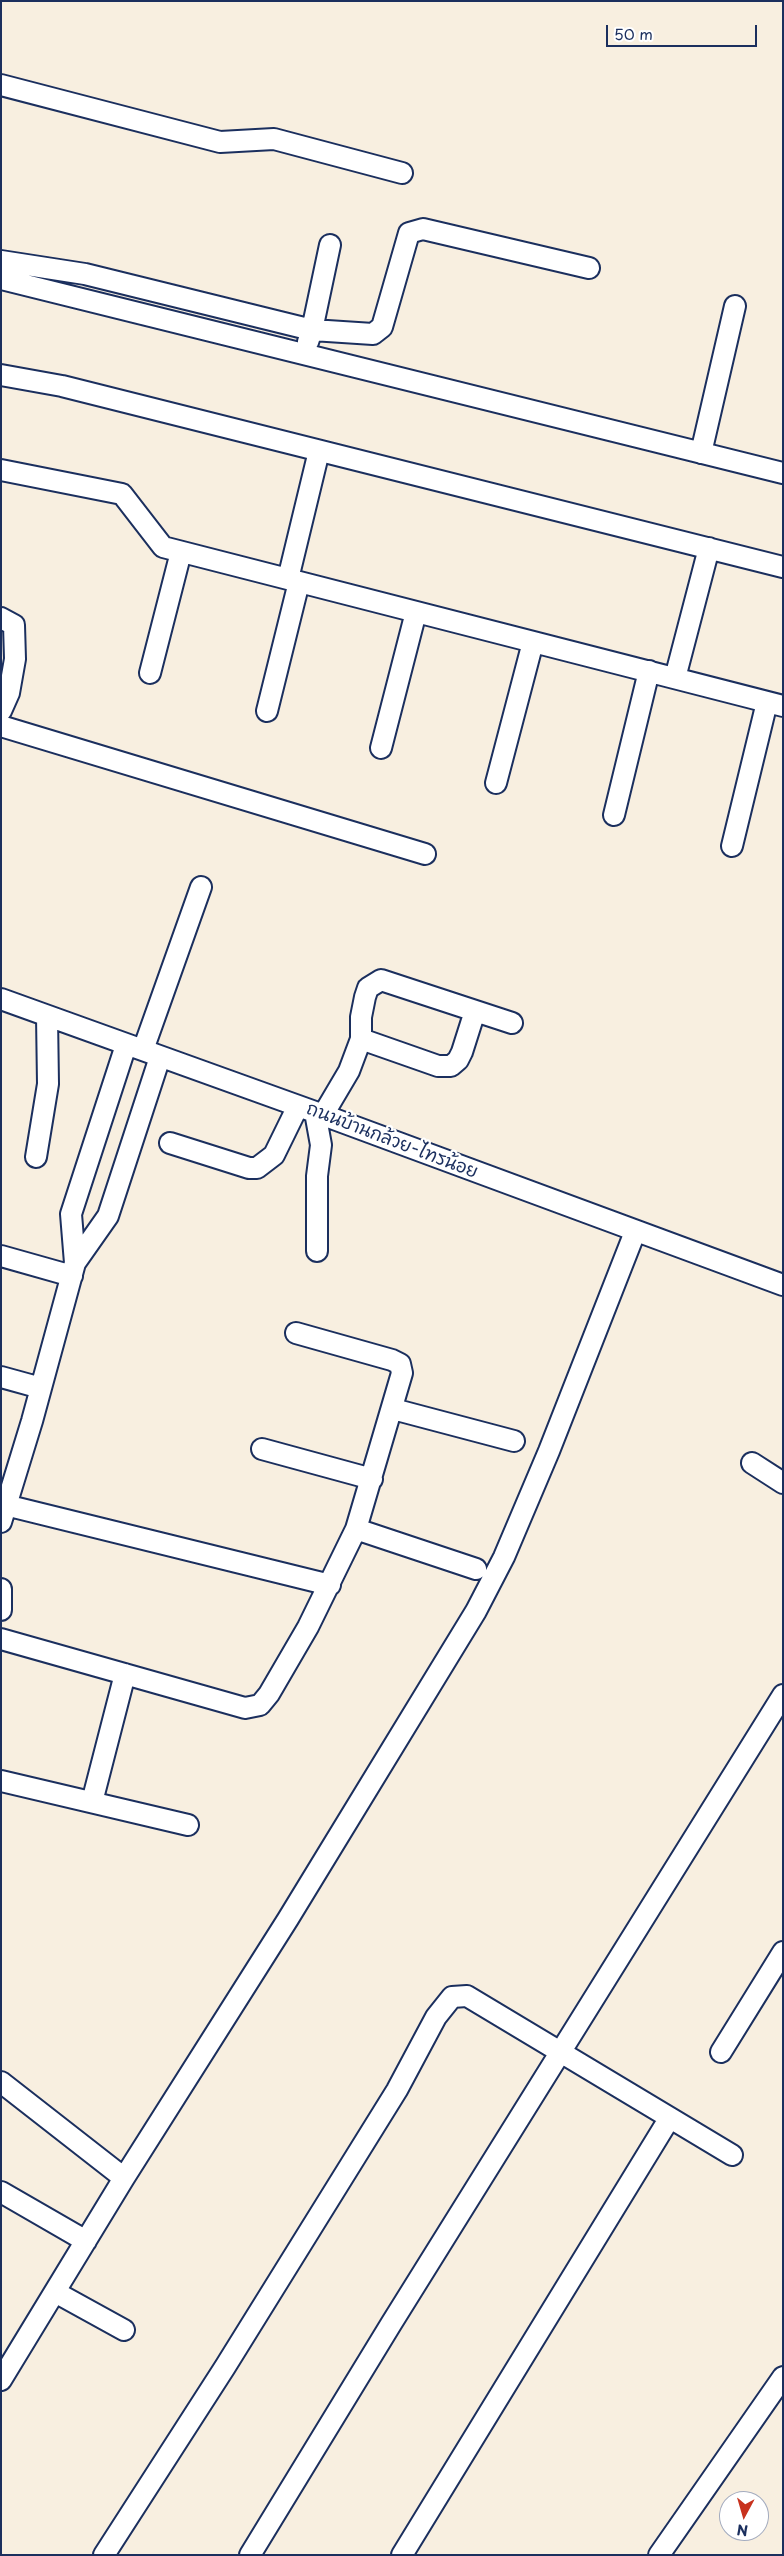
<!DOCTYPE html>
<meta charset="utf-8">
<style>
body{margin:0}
#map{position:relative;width:784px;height:2556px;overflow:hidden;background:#f8efe0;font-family:"Playpen Sans",sans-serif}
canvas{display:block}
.frame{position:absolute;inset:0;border:2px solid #1b2f5e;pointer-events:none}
.north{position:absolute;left:719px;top:2491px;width:50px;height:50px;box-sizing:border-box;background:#fff;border:1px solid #a4acbf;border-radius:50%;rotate:186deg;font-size:14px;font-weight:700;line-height:20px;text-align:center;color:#1b2f5e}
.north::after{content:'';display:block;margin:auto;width:18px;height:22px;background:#c8321e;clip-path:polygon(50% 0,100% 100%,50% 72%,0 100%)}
.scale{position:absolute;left:606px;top:25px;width:151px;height:22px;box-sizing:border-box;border:2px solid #1b2f5e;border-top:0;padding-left:6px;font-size:15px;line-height:18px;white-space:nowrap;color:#1b2f5e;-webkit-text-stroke:4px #fff;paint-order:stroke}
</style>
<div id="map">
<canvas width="784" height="2556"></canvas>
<div class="frame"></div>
<div class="north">N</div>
<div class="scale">50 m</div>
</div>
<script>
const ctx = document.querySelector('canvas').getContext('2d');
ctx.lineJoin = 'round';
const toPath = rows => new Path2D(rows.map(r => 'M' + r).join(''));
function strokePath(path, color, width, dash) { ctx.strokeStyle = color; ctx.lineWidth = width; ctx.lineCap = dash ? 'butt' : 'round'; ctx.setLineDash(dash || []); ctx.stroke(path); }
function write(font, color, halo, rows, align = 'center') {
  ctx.font = font + ' "Playpen Sans","Playpen Sans Thai",sans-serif'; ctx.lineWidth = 4.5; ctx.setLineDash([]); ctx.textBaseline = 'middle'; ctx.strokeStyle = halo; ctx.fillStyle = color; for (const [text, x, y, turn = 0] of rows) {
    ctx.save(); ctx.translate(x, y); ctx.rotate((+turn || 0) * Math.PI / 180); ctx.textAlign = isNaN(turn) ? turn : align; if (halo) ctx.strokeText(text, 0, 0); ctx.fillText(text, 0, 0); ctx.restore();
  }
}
const minor = toPath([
 [1,85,220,142,274,139,402,173],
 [1,261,85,274,312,330,330,245],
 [1,279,783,473],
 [308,342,312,330,373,334,382,327,409,233,423,229,589,268],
 [1,375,62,386,783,567],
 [701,453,735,306],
 [1,470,122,494,163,547,783,706],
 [288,579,319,451],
 [1,618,14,625,15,659,9,693,1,711],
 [150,673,181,552],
 [675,678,709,548],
 [267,711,299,582],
 [1,726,425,854],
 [381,748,416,612],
 [496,783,533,642],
 [614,815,649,671],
 [732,846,767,702],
 [1,999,315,1112,783,1285],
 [361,1039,361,1017,365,997,368,988,381,980,512,1023],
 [143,1050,201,887],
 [315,1112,321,1145,317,1176,317,1251],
 [323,1115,349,1071,361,1039,438,1066,451,1066,458,1060,462,1052,475,1011],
 [170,1143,249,1168,257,1168,274,1155,298,1106],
 [36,1157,48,1084,47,1016],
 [1,1256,72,1276],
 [75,1263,71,1214,126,1045],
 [1,1377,41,1388],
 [393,1409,514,1441],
 [262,1449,372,1479],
 [752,1463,783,1483],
 [1,1504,330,1585],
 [1,1522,32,1421,75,1263,108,1216,160,1057],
 [356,1529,476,1569],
 [1,1589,1,1610],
 [1,1639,245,1708,260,1705,269,1694,308,1627,356,1529,402,1373,400,1364,392,1360,296,1333],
 [1,1781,188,1825],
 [92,1802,125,1674],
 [721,2052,783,1952],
 [1,2082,124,2178],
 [1,2192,86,2241],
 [55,2292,124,2330],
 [1,2380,124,2178,288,1919,476,1611,504,1557,549,1451,635,1232],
 [104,2555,225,2367,397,2090,436,2017,452,1997,467,1996,732,2155],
 [250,2555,391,2324,783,1695],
 [402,2555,669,2119],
 [659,2555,783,2377]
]);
const streetNames = [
 ["ถนนบ้านกล้วย-ไทรน้อย",392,1141,21]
];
strokePath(minor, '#1b2f5e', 24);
strokePath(minor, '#fff', 20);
write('18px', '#1b2f5e', '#fff', streetNames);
</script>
